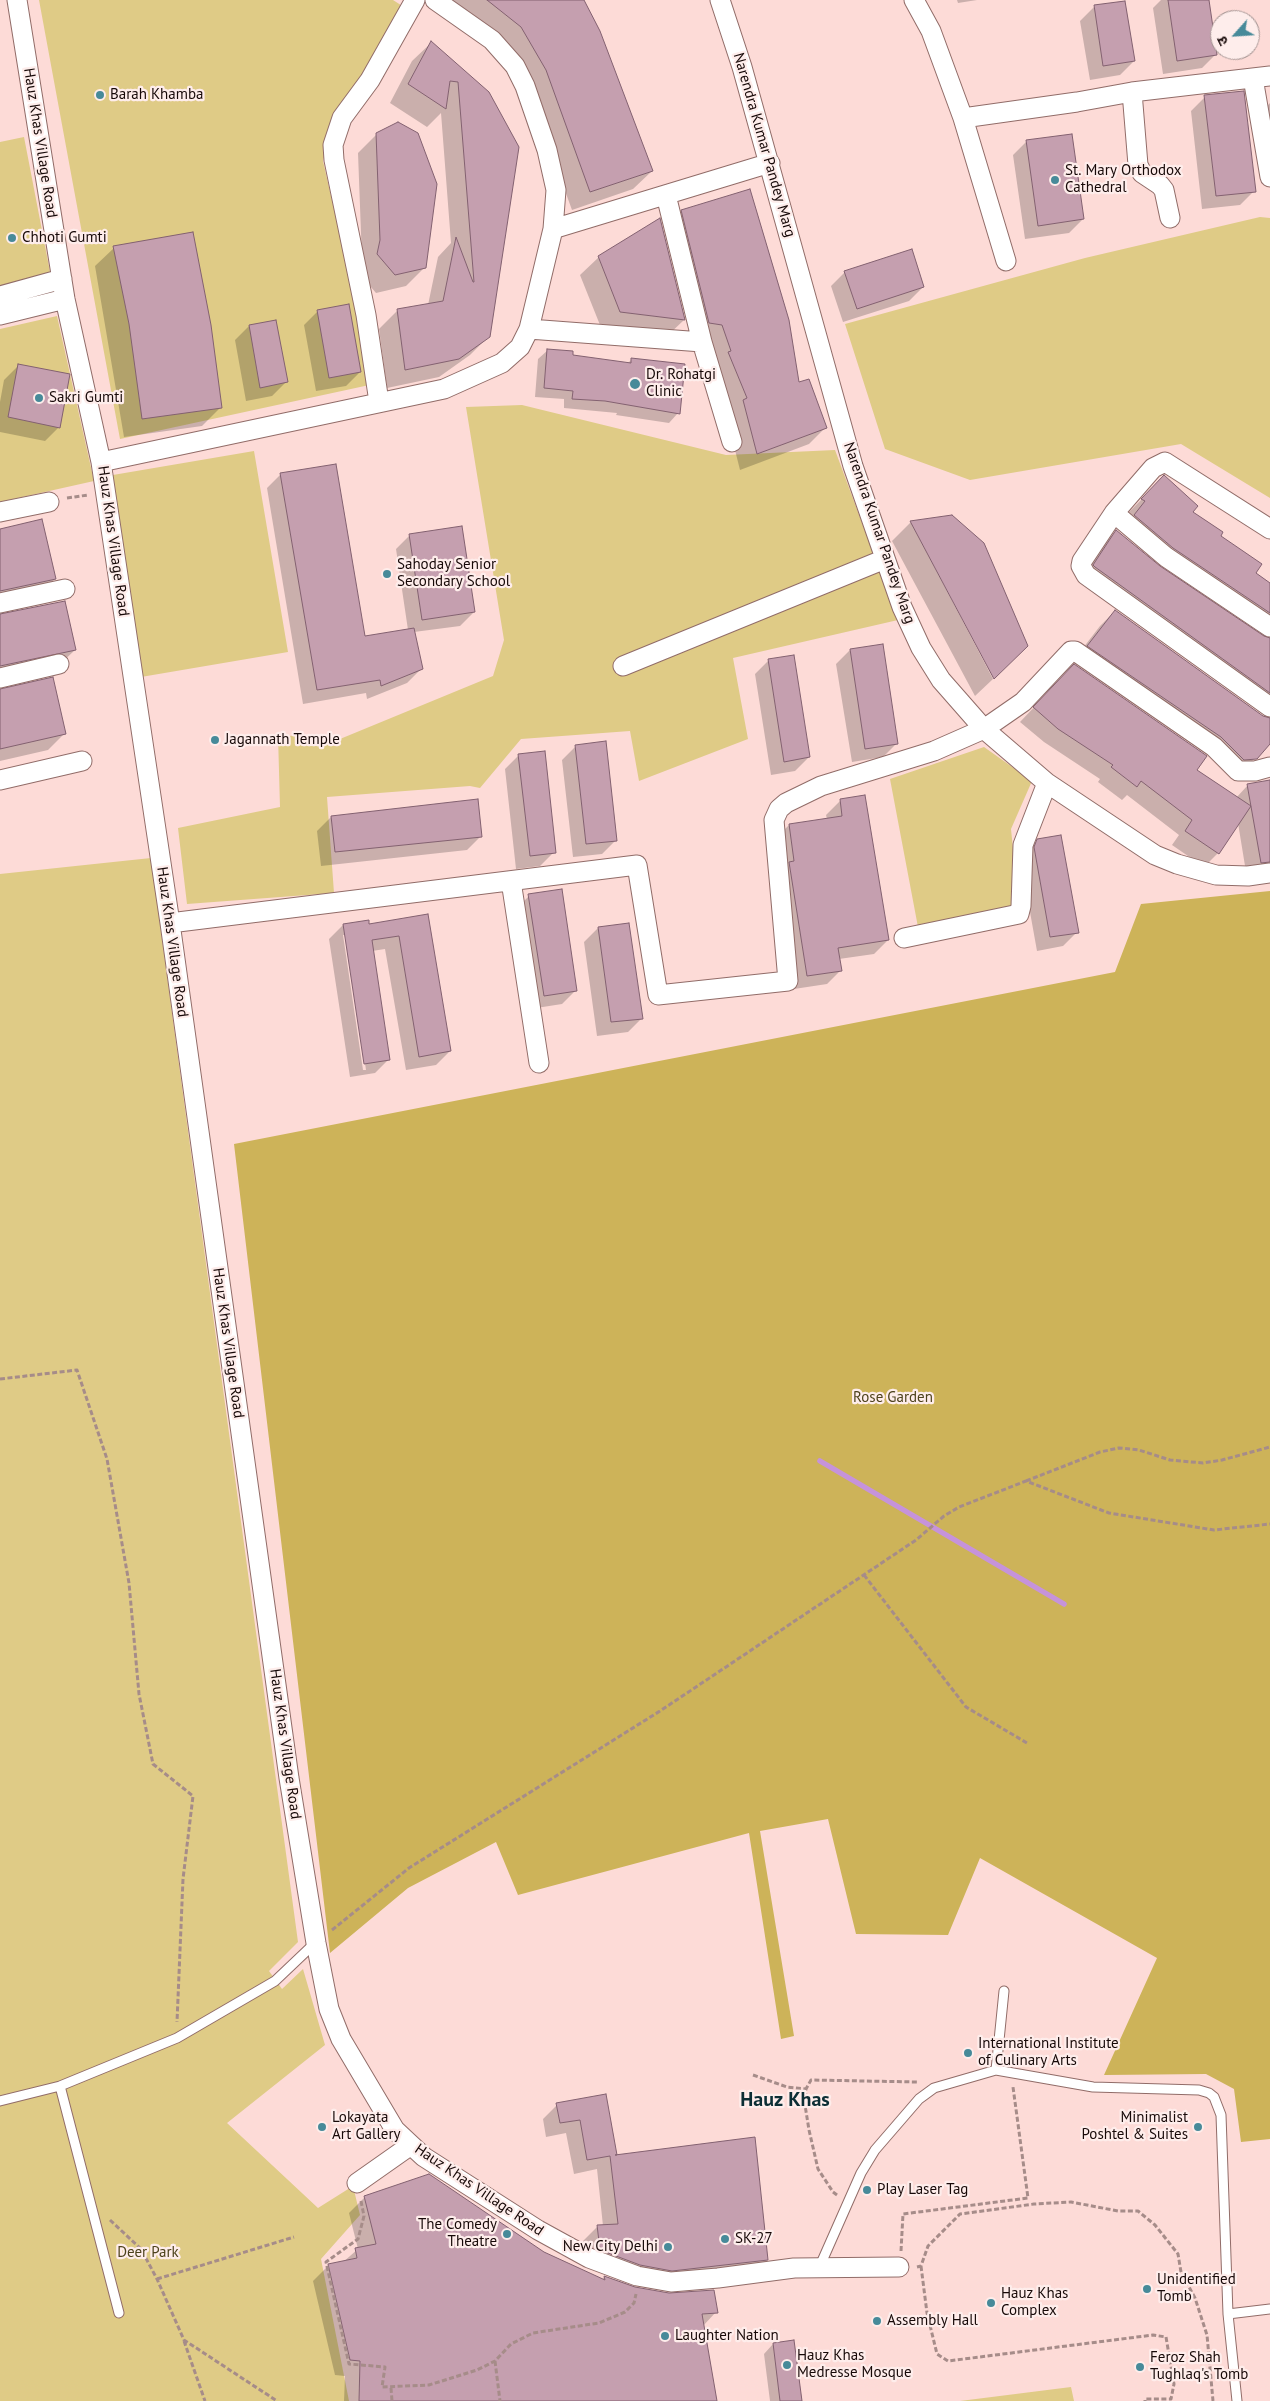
<!DOCTYPE html>
<meta charset="utf-8">
<style>
body{margin:0}
#map{position:relative;width:1270px;height:2401px;overflow:hidden;background:#fddbd7;font-family:"PT Sans","Noto Sans Devanagari",sans-serif}
canvas{display:block}
.north{position:absolute;left:1210px;top:10px;width:50px;height:50px;box-sizing:border-box;background:#feedeb;border:1px solid #a29290;border-radius:50%;rotate:244deg;font-size:14px;font-weight:700;line-height:20px;text-align:center;color:#170908}
.north::after{content:'';display:block;margin:auto;width:18px;height:22px;background:#478a99;clip-path:polygon(50% 0,100% 100%,50% 72%,0 100%)}
</style>
<div id="map">
<canvas width="1270" height="2401"></canvas>
<div class="north">उ</div>
</div>
<script>
const ctx = document.querySelector('canvas').getContext('2d');
ctx.lineJoin = 'round';
function fillPath(path, color) { ctx.fillStyle = color; ctx.fill(path, 'evenodd'); }
const toPath = rows => new Path2D(rows.map(r => 'M' + r).join(''));
function strokePath(path, color, width, dash) { ctx.strokeStyle = color; ctx.lineWidth = width; ctx.lineCap = dash ? 'butt' : 'round'; ctx.setLineDash(dash || []); ctx.stroke(path); }
function write(font, color, halo, rows, align = 'center') {
  ctx.font = font + ' "PT Sans",sans-serif'; ctx.lineWidth = 4.5; ctx.setLineDash([]); ctx.textBaseline = 'middle'; ctx.strokeStyle = halo; ctx.fillStyle = color; for (const [text, x, y, turn = 0] of rows) {
    ctx.save(); ctx.translate(x, y); ctx.rotate((+turn || 0) * Math.PI / 180); ctx.textAlign = isNaN(turn) ? turn : align; if (halo) ctx.strokeText(text, 0, 0); ctx.fillText(text, 0, 0); ctx.restore();
  }
}
const green = toPath([
 [39,0,393,0,407,9,333,120,323,161,374,384,120,439],
 [24,137,51,277,0,287,0,142],
 [1260,217,1270,218,1270,498,1181,444,970,480,885,449,845,324,1085,258],
 [57,316,94,481,0,502,0,329],
 [522,405,726,455,835,450,898,620,733,658,748,739,639,781,630,731,521,739,480,788,470,786,327,797,334,893,187,904,178,828,280,807,278,735,340,739,493,676,504,640,466,407],
 [254,451,288,652,141,677,107,476],
 [984,747,1032,781,1011,829,1020,919,921,943,890,779],
 [151,858,298,1942,269,1971,282,1989,303,1969,325,2045,227,2123,318,2208,353,2186,360,2215,321,2259,349,2401,0,2401,0,874],
 [1071,2387,1074,2401,960,2401]
]);
const forest = toPath([
 [1270,891,1270,2139,1241,2142,1234,2089,1206,2074,1104,2075,1157,1958,980,1858,948,1935,856,1934,828,1819,760,1831,794,2036,781,2039,749,1833,518,1895,496,1842,408,1888,330,1953,234,1144,1115,972,1141,904]
]);
const shadow = toPath([
 [446,0,583,0,652,171,633,189,572,210,528,89],
 [957,0,977,0,958,3],
 [1161,0,1208,0,1216,54,1202,68,1163,74,1153,8],
 [1094,7,1134,61,1120,75,1090,80,1080,21],
 [431,43,488,93,489,336,470,355,439,377,387,388,379,329,398,310,428,305,438,257,451,243,441,113,427,127,390,103,412,61],
 [1205,97,1254,191,1240,205,1202,209,1191,111],
 [1270,103,1270,172,1263,110],
 [377,134,425,267,406,286,376,293,359,273,362,260,358,153],
 [1027,141,1083,219,1069,233,1025,239,1013,155],
 [682,211,826,427,809,444,740,470,727,418,665,228],
 [114,248,221,407,202,426,124,437,95,266],
 [599,257,684,320,665,338,602,330,580,275],
 [845,272,923,287,909,301,843,322,831,286],
 [318,311,360,372,346,386,316,391,304,325],
 [249,326,286,382,272,396,246,401,235,340],
 [548,350,572,357,627,364,632,359,678,413,669,423,616,415,617,413,564,408,564,399,535,397,538,359],
 [18,366,59,427,45,441,0,432,0,402,4,380],
 [281,474,364,637,408,630,396,549,410,535,474,612,460,626,414,632,421,669,407,683,367,699,366,693,303,704,267,488],
 [1149,492,1192,512,1219,536,1254,573,1270,585,1270,742,1241,773,1206,752,1073,661,1100,626,1115,611,1267,719,1262,713,1079,580,1102,546,1116,531,1159,567,1264,638,1261,633,1158,563,1120,531,1131,517,1127,514],
 [911,522,993,679,975,696,892,541],
 [0,530,55,579,38,596,0,604],
 [0,615,75,650,58,666,0,679],
 [850,650,897,743,883,757,852,762,836,664],
 [769,660,809,757,795,771,771,775,755,674],
 [1060,680,1236,798,1248,785,1270,782,1270,868,1246,872,1238,823,1218,853,1204,867,1172,845,1179,835,1127,795,1122,800,1098,782,1100,779,1044,742,1020,722],
 [0,690,65,733,48,750,0,761],
 [576,746,616,840,602,854,573,857,562,760],
 [519,755,554,852,540,866,516,869,505,769],
 [840,801,888,940,874,954,839,959,841,970,827,984,794,989,776,877,775,839,789,825,827,819,826,815],
 [331,817,481,836,467,850,321,866,317,831],
 [1038,840,1077,932,1063,946,1037,951,1021,862,1024,855],
 [529,896,576,990,562,1004,530,1009,515,910],
 [427,915,450,1051,436,1065,406,1070,385,949,372,951,389,1059,375,1073,350,1077,329,939,343,925,368,925],
 [343,935,346,935,366,1070,363,1070],
 [628,924,642,1018,628,1032,597,1036,584,942,598,928],
 [605,2096,616,2155,767,2260,753,2274,657,2284,587,2264,583,2241,597,2227,603,2226,597,2169,574,2174,566,2133,546,2137,543,2119,557,2105],
 [365,2197,543,2253,602,2280,604,2277,716,2312,703,2326,716,2401,344,2401,345,2376,335,2375,313,2281,329,2265,342,2263,358,2249,349,2213],
 [773,2344,801,2401,770,2401,764,2354]
]);
const stream = toPath([
 [820,1461,1064,1604]
]);
const building = toPath([
 [487,0,584,0,600,31,653,171,590,192,546,70,521,27,487,0],
 [1168,0,1209,0,1217,55,1177,61,1168,0],
 [1125,1,1135,61,1103,66,1094,5,1125,1],
 [431,41,489,92,519,147,490,337,459,359,405,370,397,309,443,301,456,237,473,282,474,282,458,82,450,81,446,109,408,84,431,41],
 [1244,91,1256,192,1216,196,1204,95,1244,91],
 [398,122,418,133,437,184,426,268,395,275,377,254,380,240,376,133,398,122],
 [1072,134,1084,219,1038,226,1026,140,1072,134],
 [750,189,789,320,799,382,809,379,827,428,757,454,743,400,747,398,728,352,731,351,722,325,709,323,681,210,750,189],
 [660,218,685,320,620,312,598,256,660,218],
 [193,232,211,325,222,408,142,419,129,324,113,246,193,232],
 [912,249,924,287,857,309,844,271,912,249],
 [349,304,361,372,329,378,317,310,349,304],
 [276,320,288,382,260,388,249,325,276,320],
 [547,349,573,351,573,355,631,363,631,358,685,364,680,414,605,401,572,399,573,391,544,388,547,349],
 [18,364,70,374,60,428,8,417,18,364],
 [336,464,365,636,414,628,423,669,381,686,380,680,317,690,280,473,336,464],
 [1164,475,1198,506,1193,512,1223,532,1221,536,1262,564,1256,573,1270,583,1270,613,1173,548,1134,515,1145,501,1141,499,1164,475],
 [952,515,984,543,1028,646,994,679,910,521,952,515],
 [42,519,56,579,0,591,0,529,42,519],
 [462,526,475,612,422,620,409,534,462,526],
 [1116,530,1160,566,1264,636,1270,638,1270,693,1095,567,1093,565,1116,530],
 [65,601,76,650,0,666,0,614,65,601],
 [1115,610,1263,716,1270,718,1270,744,1257,759,1244,760,1221,737,1087,646,1115,610],
 [883,644,898,744,865,749,850,649,883,644],
 [794,655,810,757,784,762,768,659,794,655],
 [1074,664,1207,756,1197,770,1251,806,1219,854,1185,831,1192,820,1141,781,1137,787,1111,767,1113,765,1058,729,1033,707,1074,664],
 [53,677,66,734,0,749,0,689,53,677],
 [606,741,617,841,586,844,575,745,606,741],
 [545,751,556,853,530,856,518,754,545,751],
 [1270,780,1270,862,1261,863,1247,784,1270,780],
 [865,795,889,940,838,948,842,971,807,976,789,862,794,861,789,824,842,816,840,799,865,795],
 [478,799,482,837,335,852,331,816,478,799],
 [1061,835,1079,933,1050,937,1034,847,1037,839,1061,835],
 [562,889,577,991,544,996,528,894,562,889],
 [428,914,451,1051,419,1057,399,936,372,940,390,1060,364,1064,343,924,369,920,369,924,428,914],
 [629,923,643,1019,611,1022,598,927,629,923],
 [606,2094,617,2155,615,2155,755,2137,768,2260,672,2271,640,2265,600,2250,597,2225,618,2224,610,2156,587,2160,580,2120,560,2123,556,2103,606,2094],
 [429,2174,544,2252,605,2280,604,2276,635,2287,669,2293,714,2290,718,2313,702,2314,717,2401,359,2401,360,2361,350,2360,328,2264,357,2258,355,2248,376,2244,364,2196,429,2174],
 [794,2340,802,2401,780,2401,773,2343,794,2340]
]);
const path = toPath([
 [67,498,88,495],
 [0,1379,77,1370,107,1459,129,1583,139,1694,153,1764,193,1796,183,1879,177,2022],
 [1026,1481,1100,1452,1119,1448,1139,1450,1170,1460,1203,1463,1222,1460,1270,1447],
 [864,1575,966,1707,1027,1743],
 [332,1930,409,1868,660,1711,916,1540,944,1516,959,1507,1026,1481,1109,1513,1214,1530,1270,1524],
 [753,2075,787,2087,806,2089],
 [837,2195,833,2192,818,2169,809,2130,805,2105,806,2089,811,2080,918,2082],
 [361,2201,364,2216,358,2239,326,2262,349,2364,385,2367,382,2387,429,2385,477,2370,495,2361,511,2344,533,2333,599,2323,625,2312,634,2303,636,2294],
 [110,2220,141,2249,157,2279,184,2340,277,2401],
 [901,2251,903,2214,1028,2198,1013,2087],
 [921,2266,927,2313,937,2354,948,2361,1153,2335,1166,2337,1174,2384,1171,2399,1145,2399,1145,2401],
 [917,2267,921,2266,928,2246,960,2214,1034,2204,1071,2202,1118,2211,1138,2211,1155,2225,1178,2254,1181,2272,1195,2298,1207,2335,1213,2401],
 [157,2279,294,2237],
 [184,2341,205,2401],
 [495,2361,500,2401],
 [391,2388,392,2401]
]);
const lane = toPath([
 [996,2070,1004,1991],
 [60,2086,119,2313],
 [0,2101,60,2086,177,2038,275,1981,315,1943],
 [819,2268,861,2173,875,2150,919,2099,934,2088,996,2070,1093,2087,1199,2090,1209,2093,1214,2097,1221,2115,1228,2314,1237,2401],
 [1228,2314,1270,2309]
]);
const street = toPath([
 [17,0,65,299,101,462,170,923,289,1778,316,1943,329,2009,341,2039,395,2130,411,2145,424,2157,538,2230,589,2258,637,2276,671,2282,718,2278,794,2268,899,2267],
 [720,0,742,67,853,466,902,607,921,648,941,680,984,729,1047,783,1155,855,1177,864,1216,875,1248,876,1270,873],
 [914,0,931,31,963,118,1006,261],
 [1253,78,1270,177],
 [1132,92,1138,165,1142,173,1160,185,1164,190,1170,218],
 [963,118,1077,102,1132,92,1270,76],
 [666,195,702,342,732,442],
 [553,229,770,163],
 [0,296,62,279],
 [0,315,65,299],
 [529,329,702,342],
 [379,402,366,315,334,160,333,145,342,118,370,80,415,0],
 [101,462,444,389,502,363,520,347,529,329,553,229,556,190,547,150,525,86,515,66,492,40,435,0],
 [0,512,49,502],
 [1114,513,1166,557,1270,627],
 [1270,529,1165,462,1153,468,1114,513,1082,561,1081,566,1086,575,1270,707],
 [0,603,65,589],
 [623,666,885,559],
 [0,678,59,664],
 [0,780,82,761],
 [511,881,539,1063],
 [170,923,637,865,658,995,788,981,774,820,779,809,786,803,821,786,934,751,984,729,1023,702,1071,651,1075,651,1214,747,1238,771,1255,771,1270,767],
 [904,938,1019,914,1021,906,1023,845,1047,783],
 [357,2183,411,2145]
]);
const markers = [
 [100,95,5,"#478a99"],
 [1055,180,5,"#478a99"],
 [12,238,5,"#478a99"],
 [635,384,6,"#478a99"],
 [39,398,5,"#478a99"],
 [387,574,5,"#478a99"],
 [215,740,5,"#478a99"],
 [968,2053,5,"#478a99"],
 [322,2127,5,"#478a99"],
 [1198,2127,5,"#478a99"],
 [867,2190,5,"#478a99"],
 [507,2234,5,"#478a99"],
 [725,2239,5,"#478a99"],
 [668,2247,5,"#478a99"],
 [1147,2289,5,"#478a99"],
 [991,2303,5,"#478a99"],
 [877,2321,5,"#478a99"],
 [665,2336,5,"#478a99"],
 [787,2365,5,"#478a99"],
 [1140,2367,5,"#478a99"]
];
const poiNames = [
 ["Barah Khamba",110,95],
 ["St. Mary Orthodox",1065,171],
 ["Cathedral",1065,188],
 ["Chhoti Gumti",22,238],
 ["Dr. Rohatgi",646,375],
 ["Clinic",646,392],
 ["Sakri Gumti",49,398],
 ["Sahoday Senior",397,565],
 ["Secondary School",397,582],
 ["Jagannath Temple",225,740],
 ["International Institute",978,2044],
 ["of Culinary Arts",978,2061],
 ["Lokayata",332,2118],
 ["Art Gallery",332,2135],
 ["Minimalist",1188,2118,"right"],
 ["Poshtel & Suites",1188,2135,"right"],
 ["Play Laser Tag",877,2190],
 ["The Comedy",497,2225,"right"],
 ["Theatre",497,2242,"right"],
 ["SK-27",735,2239],
 ["New City Delhi",658,2247,"right"],
 ["Unidentified",1157,2280],
 ["Tomb",1157,2297],
 ["Hauz Khas",1001,2294],
 ["Complex",1001,2311],
 ["Assembly Hall",887,2321],
 ["Laughter Nation",675,2336],
 ["Hauz Khas",797,2356],
 ["Medresse Mosque",797,2373],
 ["Feroz Shah",1150,2358],
 ["Tughlaq's Tomb",1150,2375]
];
const streetNames = [
 ["Hauz Khas Village Road",40,143,81],
 ["Narendra Kumar Pandey Marg",764,145,74],
 ["Narendra Kumar Pandey Marg",879,533,71],
 ["Hauz Khas Village Road",113,541,82],
 ["Hauz Khas Village Road",172,942,82],
 ["Hauz Khas Village Road",228,1343,82],
 ["Hauz Khas Village Road",285,1744,82],
 ["Hauz Khas Village Road",479,2190,34]
];
const parkNames = [
 ["Rose Garden",893,1398],
 ["Deer Park",148,2253]
];
const districtNames = [
 ["Hauz Khas",785,2100]
];
fillPath(green, '#dfcb86');
fillPath(forest, '#cdb359');
fillPath(shadow, '#0003');
strokePath(stream, '#c693da', 5.5);
fillPath(building, '#c59faf');
strokePath(building, '#836170', 1);
strokePath(lane, '#916c68', 11);
strokePath(street, '#916c68', 21);
strokePath(path, '#a68c89', 3, [5, 2.5]);
strokePath(lane, '#fff', 9);
strokePath(street, '#fff', 19);
for (const [x, y, r, color] of markers) { const dot = new Path2D(); dot.arc(x, y, r, 0, 2 * Math.PI); ctx.fillStyle = color; ctx.fill(dot); strokePath(dot, '#feedeb', 2); }
write('15px', '#170908', '#feedeb', poiNames, 'left');
write('15px', '#170908', '#feedeb', streetNames);
write('15px', '#4d421c', '#feedeb', parkNames);
write('bold 20px', '#0c2e35', '#feedeb', districtNames);
</script>
